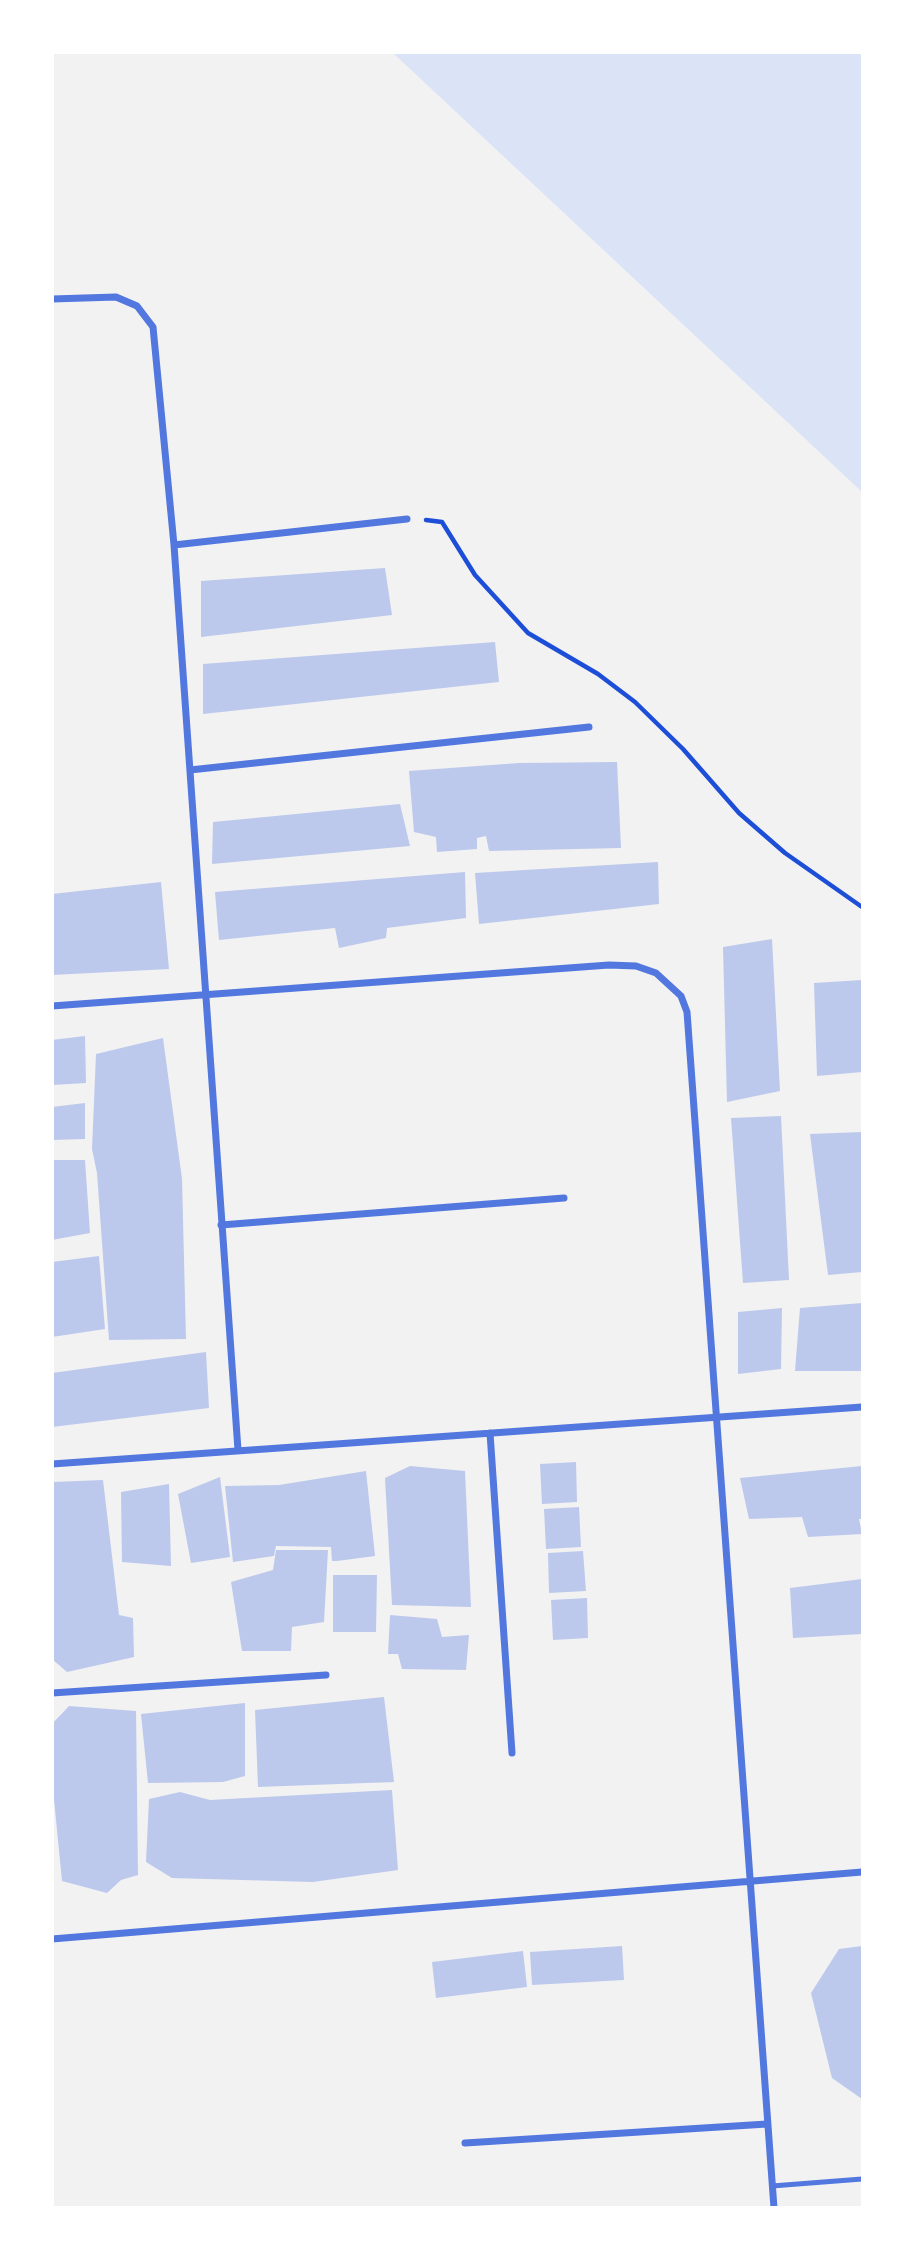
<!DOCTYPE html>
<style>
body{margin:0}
#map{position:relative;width:915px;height:2260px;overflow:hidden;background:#f2f2f2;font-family:Raleway,sans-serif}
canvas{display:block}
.frame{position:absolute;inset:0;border:54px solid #fff;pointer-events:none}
</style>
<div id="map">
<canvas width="915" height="2260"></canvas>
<div class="frame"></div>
</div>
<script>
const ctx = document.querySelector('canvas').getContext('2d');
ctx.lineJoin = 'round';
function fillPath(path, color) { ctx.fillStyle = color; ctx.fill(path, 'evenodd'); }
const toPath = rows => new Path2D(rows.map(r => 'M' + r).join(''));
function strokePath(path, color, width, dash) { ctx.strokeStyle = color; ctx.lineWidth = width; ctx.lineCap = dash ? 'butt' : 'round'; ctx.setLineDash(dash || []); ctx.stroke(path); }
const green = toPath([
 [393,53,862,53,862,492]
]);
const building = toPath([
 [385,568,392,615,201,637,201,581],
 [495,642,499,682,203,714,203,664],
 [617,762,621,848,489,851,486,836,477,838,477,849,437,852,436,837,414,832,409,771,519,763],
 [400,804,410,846,212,864,213,822],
 [658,862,659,904,479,924,475,873],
 [465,872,466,918,387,928,386,938,339,948,335,928,219,940,215,892],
 [161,882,169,969,52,975,52,894],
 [772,939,780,1091,727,1102,723,947],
 [862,980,862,1072,817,1076,814,983],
 [85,1036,86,1083,52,1085,52,1040],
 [163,1038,182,1179,186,1339,109,1340,97,1173,92,1149,96,1054],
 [85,1103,85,1139,52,1140,52,1107],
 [781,1116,789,1280,743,1283,731,1118],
 [862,1132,862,1272,828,1275,810,1134],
 [52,1160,85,1160,90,1233,52,1240],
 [99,1256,105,1329,52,1337,52,1262],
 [862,1303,862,1371,795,1371,800,1308],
 [782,1308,781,1369,738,1374,738,1312],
 [206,1352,209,1408,52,1427,52,1373],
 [576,1462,577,1502,542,1504,540,1464],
 [410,1466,465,1471,471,1607,392,1605,385,1478],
 [862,1466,862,1519,859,1519,862,1534,808,1537,802,1517,749,1519,740,1478],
 [366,1471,375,1556,337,1561,332,1561,331,1547,276,1546,274,1556,233,1562,225,1486,279,1485],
 [220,1477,230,1557,191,1563,178,1494],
 [103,1480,119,1615,133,1618,134,1657,67,1672,52,1659,52,1482],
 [169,1484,171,1566,122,1562,121,1492],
 [579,1507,581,1547,546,1549,544,1509],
 [276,1550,328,1550,324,1622,292,1627,291,1651,242,1651,231,1582,273,1570],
 [583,1551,586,1591,549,1593,548,1553],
 [333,1575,377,1575,376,1632,333,1632],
 [862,1579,862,1634,793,1638,790,1588],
 [587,1598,588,1638,553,1640,551,1600],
 [390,1615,437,1619,442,1637,469,1635,466,1670,402,1669,398,1654,388,1654],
 [384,1697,394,1782,258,1787,255,1710],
 [245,1703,245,1776,223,1782,148,1783,141,1714],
 [69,1706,136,1711,138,1875,121,1880,107,1893,62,1881,52,1779,52,1724],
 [392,1790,398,1870,313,1882,172,1878,146,1862,149,1799,180,1792,210,1800],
 [622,1946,624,1980,532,1985,530,1952],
 [862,1946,862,2099,832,2078,811,1993,839,1949],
 [523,1951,527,1987,436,1998,432,1962]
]);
const path = toPath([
 [426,520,442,522,475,575,528,633,598,674,635,702,683,749,739,813,785,853,862,907]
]);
const service = toPath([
 [772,2186,862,2179]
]);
const minor = toPath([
 [52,299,116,297,137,306,153,327,174,545,238,1450],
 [174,545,407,519],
 [190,770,589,727],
 [52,1006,609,965,636,966,656,973,681,996,687,1012,774,2208],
 [221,1225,564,1198],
 [490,1433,512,1753],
 [52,1464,862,1407],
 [52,1693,326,1675],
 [52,1939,862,1872],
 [465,2143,767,2124]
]);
fillPath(green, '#dbe4f7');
fillPath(building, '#bdc9ec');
strokePath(path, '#1d4ed8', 4.5);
strokePath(service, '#5277de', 5);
strokePath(minor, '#5277de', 7);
</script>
